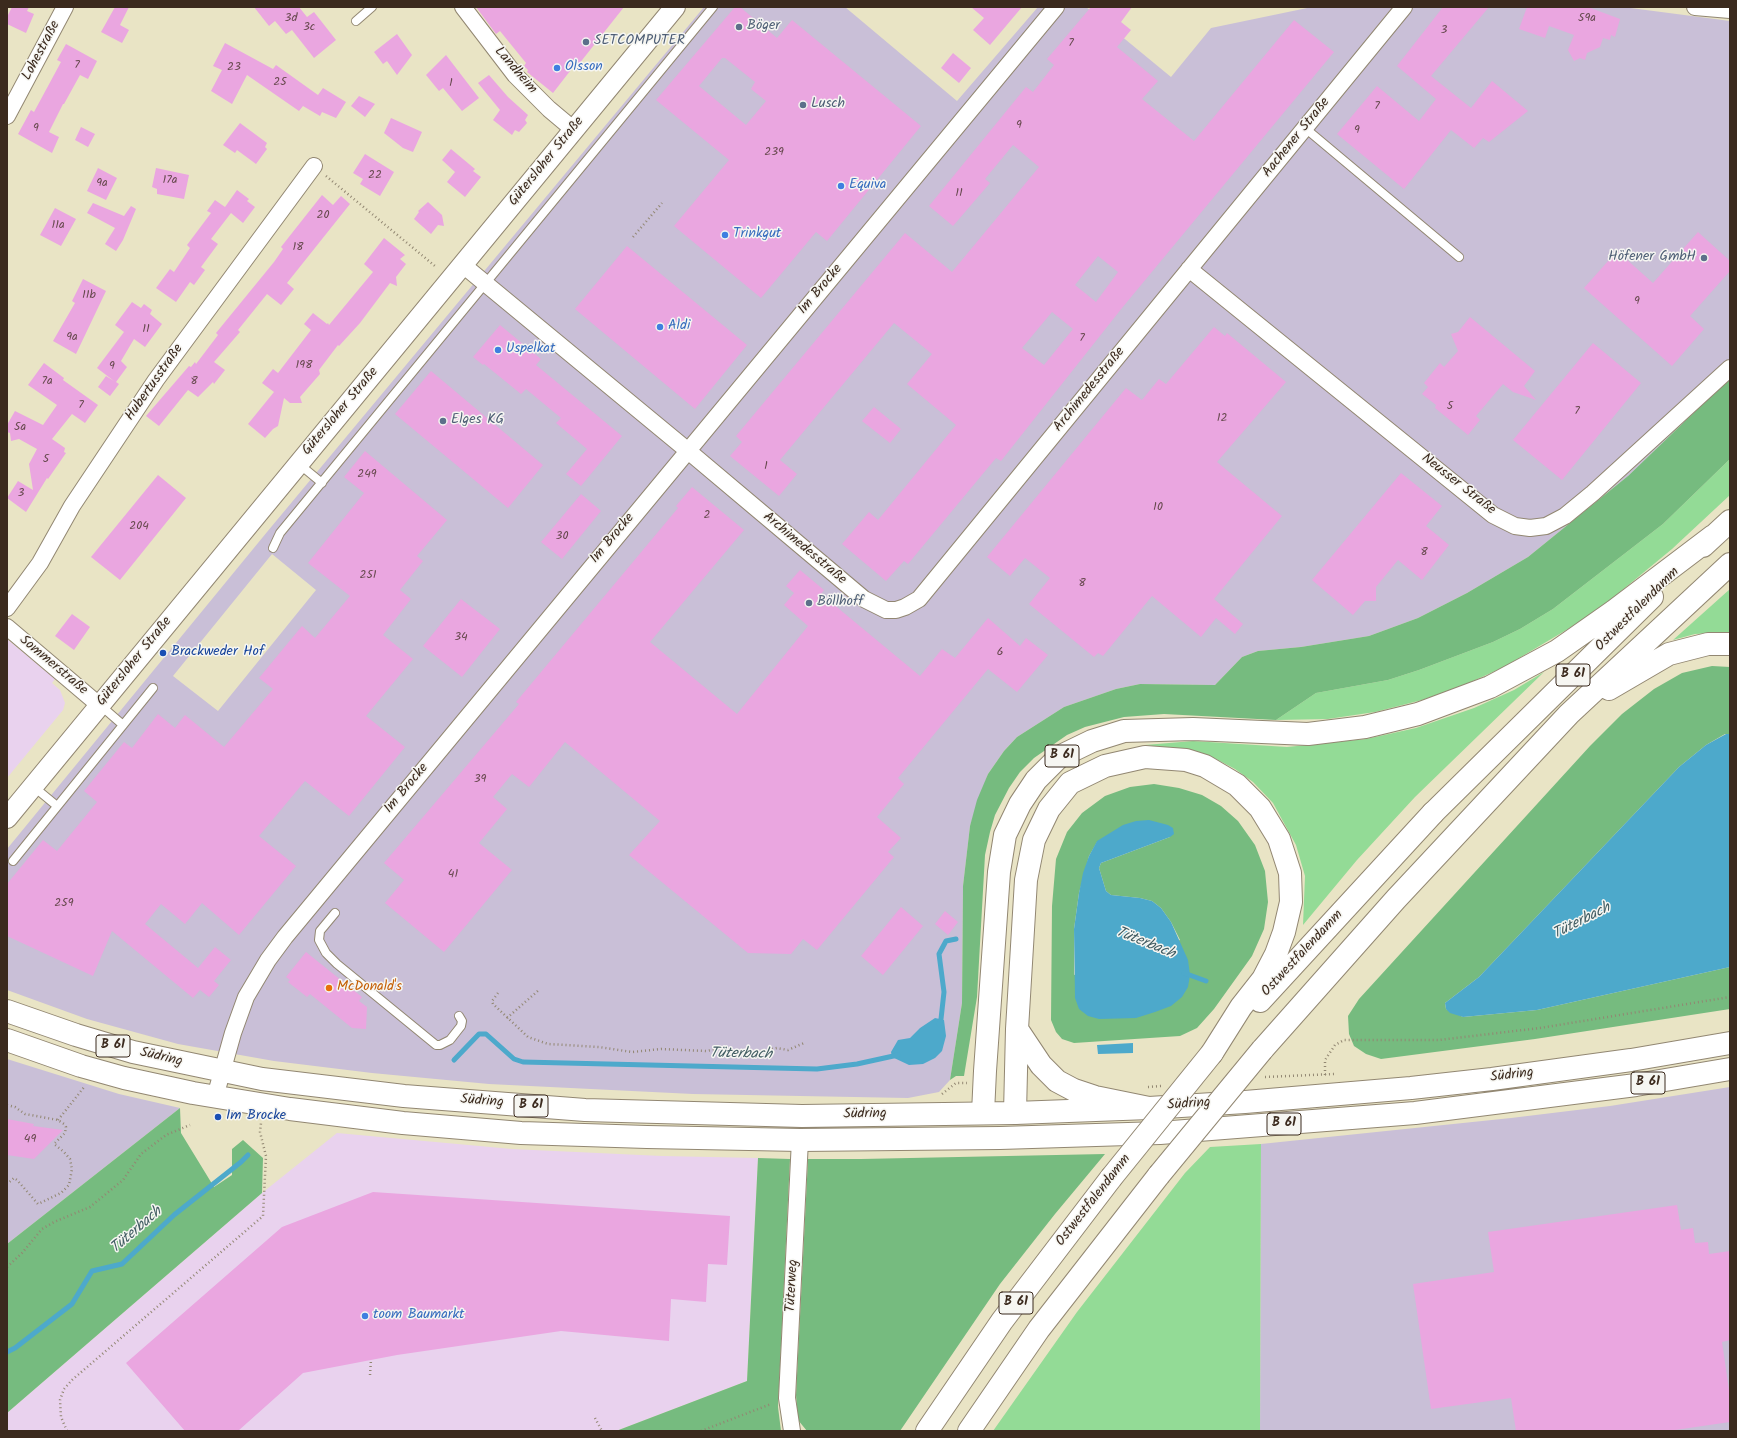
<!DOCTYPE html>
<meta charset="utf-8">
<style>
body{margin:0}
#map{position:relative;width:1737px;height:1438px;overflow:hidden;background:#e9e4c5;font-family:Kalam,sans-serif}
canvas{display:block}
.frame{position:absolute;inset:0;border:8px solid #3b2a1e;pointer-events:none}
</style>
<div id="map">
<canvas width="1737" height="1438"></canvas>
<div class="frame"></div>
</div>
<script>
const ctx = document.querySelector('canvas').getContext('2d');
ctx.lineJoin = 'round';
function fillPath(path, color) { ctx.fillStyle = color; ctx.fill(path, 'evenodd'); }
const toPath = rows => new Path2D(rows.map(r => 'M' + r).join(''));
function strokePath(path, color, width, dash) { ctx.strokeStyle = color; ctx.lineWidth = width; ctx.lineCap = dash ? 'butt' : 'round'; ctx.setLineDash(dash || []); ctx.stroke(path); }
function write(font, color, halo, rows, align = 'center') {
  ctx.font = font + ' Kalam,sans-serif'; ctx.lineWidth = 3; ctx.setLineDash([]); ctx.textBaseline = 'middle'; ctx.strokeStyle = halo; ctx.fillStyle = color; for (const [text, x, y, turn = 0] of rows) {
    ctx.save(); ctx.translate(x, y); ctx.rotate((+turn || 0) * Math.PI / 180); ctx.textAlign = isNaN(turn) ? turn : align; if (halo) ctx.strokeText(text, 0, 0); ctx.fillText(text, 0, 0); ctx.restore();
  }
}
const built = toPath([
 [7,639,55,679,52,683,60,690,65,703,63,710,7,778],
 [337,1133,512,1149,662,1156,758,1158,747,1381,616,1431,7,1431,7,1413,262,1193]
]);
const industrial = toPath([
 [704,7,845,7,957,101,1038,7,1086,7,1171,77,1211,28,1312,7,1623,7,1730,21,1730,378,1628,476,1528,557,1467,593,1418,618,1369,636,1301,647,1258,651,1242,657,1215,685,1140,684,1116,689,1064,707,1017,737,1004,751,988,774,970,826,963,886,962,1003,950,1080,939,1092,908,1098,693,1094,489,1084,372,1073,274,1061,178,1044,87,1019,7,990,7,849,267,532],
 [272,554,316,590,218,711,173,676],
 [7,1059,119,1094,180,1108,7,1244],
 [1730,1087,1730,1431,1260,1431,1261,1144,1511,1118,1610,1106]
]);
const green = toPath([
 [1730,459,1730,495,1672,549,1603,606,1568,629,1504,667,1462,686,1422,700,1375,712,1328,719,1276,720,1316,693,1388,680,1419,670,1493,642,1520,629,1553,609,1663,524],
 [1730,589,1730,632,1695,634,1673,640],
 [1544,672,1415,797,1357,860,1303,925,1305,876,1296,845,1273,803,1253,782,1235,769,1216,759,1192,751,1145,745,1193,741,1287,747,1366,739,1416,728,1474,708,1514,690],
 [1261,1144,1260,1431,993,1431,1077,1312,1185,1173,1210,1147]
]);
const forest = toPath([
 [1730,378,1730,459,1663,524,1553,609,1520,629,1493,642,1419,670,1388,680,1316,693,1276,720,1164,714,1124,717,1085,727,1067,735,1034,758,1020,772,1009,788,995,815,990,832,985,855,977,997,964,1076,956,1076,950,1080,962,1003,963,886,970,826,977,800,988,774,1004,751,1017,737,1064,707,1116,689,1140,684,1215,685,1242,657,1258,651,1301,647,1369,636,1418,618,1467,593,1528,557,1628,476],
 [1712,666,1730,667,1730,734,1725,734,1706,745,1679,767,1479,977,1445,1003,1446,1009,1463,1017,1537,1010,1730,967,1730,1009,1535,1039,1381,1059,1366,1054,1354,1046,1349,1034,1348,1016,1359,999,1590,746,1622,714,1654,689,1682,673],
 [1154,784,1179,788,1202,795,1221,806,1238,821,1255,845,1265,871,1268,902,1264,929,1252,956,1214,1009,1197,1028,1180,1036,1074,1043,1062,1039,1056,1032,1051,1020,1052,906,1056,859,1067,832,1082,813,1105,796,1130,787],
 [1170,837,1101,863,1099,868,1106,891,1111,895,1140,898,1152,901,1161,908,1171,922,1180,940,1074,975,1074,929,1079,893,1089,856,1097,842],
 [180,1108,181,1133,214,1187,232,1175,232,1149,243,1140,263,1158,262,1193,7,1413,7,1244],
 [1105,1154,1055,1214,1000,1284,900,1431,807,1431,798,1420,796,1395,808,1159,861,1159],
 [758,1158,790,1159,778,1407,781,1431,616,1431,747,1381]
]);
const water = toPath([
 [1726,734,1730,734,1730,967,1537,1010,1463,1017,1450,1013,1446,1009,1445,1003,1479,977,1679,767,1706,745],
 [1149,820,1168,825,1173,828,1174,834,1170,837,1101,863,1099,868,1106,891,1111,895,1140,898,1152,901,1161,908,1171,922,1188,960,1190,975,1188,987,1182,997,1171,1006,1155,1012,1136,1018,1099,1019,1088,1016,1079,1009,1075,998,1074,929,1079,893,1083,873,1089,856,1097,841,1123,825,1136,821],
 [935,1018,944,1020,946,1036,942,1051,935,1058,923,1064,909,1065,892,1057,891,1052,898,1040,910,1038,920,1028],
 [1133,1043,1133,1053,1098,1054,1097,1045]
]);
const stream = toPath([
 [1184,973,1206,981],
 [939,1024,941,1019,944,992,939,954,946,941,956,939],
 [454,1060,479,1034,486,1034,514,1059,523,1062,817,1069,857,1064,898,1055],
 [7,1352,15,1348,72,1304,92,1271,122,1264,174,1215,241,1162,248,1155]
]);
const building = toPath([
 [12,7,29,7,27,11,34,14,26,33,7,24,7,17],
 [115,7,129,7,120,25,129,30,122,43,101,32],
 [254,7,299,7,307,17,314,12,336,40,314,58,292,30,286,34,275,21,269,26],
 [476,7,624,7,579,64,577,62,553,93,527,72,528,70,524,66,526,63,500,31,496,34],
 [735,7,740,7,777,38,792,20,921,126,827,241,816,232,761,298,674,226,729,160,656,100],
 [722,58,725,58,755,82,751,89,766,101,746,125,699,86],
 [971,7,1022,7,990,45,973,30,984,18],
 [1091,7,1132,7,1121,22,1131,30,1117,47,1158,81,1142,99,1194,141,1294,20,1334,52,1122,308,1001,461,996,458,908,564,904,561,886,581,842,544,869,512,878,520,956,425,907,384,932,354,894,323,780,460,797,474,779,496,730,456,742,442,736,436,905,233,952,272,1039,167,1013,145,985,179,990,183,953,226,929,206,1026,87,1033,92,1054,65,1047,59],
 [1098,256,1118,272,1096,302,1075,285],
 [1052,312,1073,329,1044,365,1022,348],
 [1443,7,1489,7,1431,76,1471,108,1492,81,1528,111,1489,142,1483,138,1474,148,1451,130,1404,189,1337,134,1377,86,1419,121,1436,99,1397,66],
 [1527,7,1588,7,1620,19,1615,37,1611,35,1610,40,1603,38,1600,47,1587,53,1585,60,1580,58,1574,61,1568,50,1574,35,1549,26,1545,38,1519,29],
 [397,34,412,55,397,75,387,61,383,64,374,52],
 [225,43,273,69,276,65,318,95,323,88,346,102,336,118,322,112,320,116,303,106,299,111,247,75,232,104,211,91,222,70,213,66],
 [66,44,97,61,88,79,80,75,64,104,63,104,49,132,59,137,52,153,18,134,31,110,34,112,61,62,57,60],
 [953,53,971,68,959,83,941,68],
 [446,55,479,98,462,111,443,88,439,91,426,75],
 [489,75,508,97,528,115,525,120,527,123,519,132,515,130,512,135,493,120,500,110,478,83],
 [359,96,375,104,365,117,351,106],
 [391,118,422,132,413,152,403,148,384,133],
 [240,123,267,143,265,147,267,149,256,164,237,150,235,153,223,145],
 [81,127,95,134,88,147,75,140],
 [451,149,475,169,473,171,481,177,465,197,447,182,455,172,442,160],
 [365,154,394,172,380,196,360,184,363,179,353,173],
 [98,168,117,178,106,200,87,191],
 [156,168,189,175,184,199,157,194,157,189,152,187],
 [237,190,249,199,247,201,255,207,243,223,231,213,211,239,218,244,201,267,205,270,194,285,190,282,176,302,156,288,170,269,174,272,190,248,187,245,211,213,207,211,215,200,225,207],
 [322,195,333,205,341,196,350,204,287,283,294,289,281,305,267,294,238,330,240,332,214,362,225,370,214,384,213,382,198,397,188,390,159,426,146,416,189,366,191,367,195,362,196,364,218,335,216,333,274,262,283,249,281,247],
 [428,202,442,215,444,226,438,225,431,234,414,219,419,212,418,211],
 [93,203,124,216,131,206,136,209,123,240,116,251,105,244,115,228,87,213],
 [55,208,76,219,61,246,40,235],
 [1698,232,1730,261,1730,271,1690,316,1704,329,1672,366,1584,288,1617,251,1653,283],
 [384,238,405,255,400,259,406,264,396,277,397,286,390,283,360,323,339,346,338,345,319,370,320,374,300,397,302,403,290,403,284,398,278,426,273,429,265,438,248,424,274,392,262,383,273,369,278,373,311,330,304,324,313,313,327,324,328,323,329,325,373,272,364,264],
 [627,246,747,345,695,409,575,309],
 [83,279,106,291,76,354,53,341,75,303,72,301],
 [132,302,141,308,144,304,152,310,150,314,162,324,145,347,134,339,121,361,127,367,116,382,119,384,110,396,98,387,106,376,114,381,97,368,124,332,115,325],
 [1470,317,1535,371,1524,386,1536,400,1513,392,1503,384,1476,416,1480,420,1468,435,1435,408,1436,405,1422,394,1428,387,1424,383,1440,363,1444,367,1458,351,1451,334,1458,332],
 [500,325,541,359,536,365,622,436,581,486,566,474,587,449,556,423,561,418,526,389,521,394,484,364,483,365,473,357],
 [1214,327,1225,336,1227,333,1286,382,1217,462,1282,516,1214,599,1243,624,1235,634,1216,618,1201,637,1152,596,1103,656,1098,653,1094,657,1029,604,1050,578,1025,558,1010,576,987,557,1126,388,1142,400,1159,379,1166,384],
 [1593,343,1641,383,1562,480,1513,440],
 [44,363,64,378,63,380,98,405,85,423,72,414,52,439,65,448,64,452,66,453,48,479,47,478,26,512,7,498,18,481,33,490,29,464,37,449,19,439,11,441,10,433,7,432,7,425,15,411,43,425,57,405,28,385],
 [431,371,543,465,508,508,395,414],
 [874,407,901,429,890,443,862,421],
 [365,451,447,520,417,556,423,561,400,590,411,599,383,635,413,659,366,716,405,747,349,816,305,781,259,836,296,866,239,935,202,903,185,924,161,904,145,924,198,968,215,947,231,960,214,981,219,985,209,997,200,990,193,998,112,931,93,976,7,936,7,884,43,840,57,851,97,802,84,791,124,742,132,748,158,714,175,728,185,715,224,747,273,689,259,678,302,626,315,638,350,596,308,563,364,493,344,477],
 [1401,473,1442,506,1426,526,1449,545,1422,580,1398,560,1376,587,1376,601,1365,601,1353,615,1312,580],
 [158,475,186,498,120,580,91,557],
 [692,487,744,530,650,642,737,714,808,626,784,605,794,593,786,586,800,570,824,590,821,594,920,676,942,649,955,658,988,618,1020,646,1026,638,1048,655,1017,692,988,669,898,778,904,784,877,817,901,838,888,852,894,857,817,950,803,939,791,954,748,953,629,855,660,821,565,742,529,787,512,774,493,797,507,809,479,843,512,870,444,952,385,903,404,880,384,863,519,704,516,702,678,508,676,506],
 [581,494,601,511,562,559,541,542],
 [461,599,500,629,462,677,423,646],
 [72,614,90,627,74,650,55,636],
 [901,907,923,926,883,975,861,956],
 [945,911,958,922,948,935,935,924],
 [306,952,362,997,359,1001,367,1007,366,1029,352,1028,310,994,307,997,288,982,290,980,286,977],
 [7,1119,34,1124,33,1126,63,1130,34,1159,7,1155],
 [373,1192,730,1216,727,1265,708,1264,706,1302,671,1299,669,1341,561,1331,397,1355,303,1373,238,1431,185,1431,126,1363,282,1227],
 [1677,1205,1681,1230,1693,1228,1695,1243,1708,1242,1709,1254,1730,1251,1730,1340,1722,1342,1730,1397,1730,1422,1668,1431,1516,1431,1511,1398,1431,1409,1413,1284,1494,1272,1488,1232]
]);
const path = toPath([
 [326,176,435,266],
 [633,237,662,203],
 [498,993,492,1001,493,1004,528,1037,548,1044,599,1047,632,1052,661,1049,706,1051,718,1049,747,1054,777,1048,788,1050,804,1043],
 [507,1018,540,989],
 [1325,1075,1325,1060,1335,1045,1344,1040,1439,1040,1540,1028,1730,997],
 [1265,1077,1334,1074],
 [1148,1087,1161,1086],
 [942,1094,956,1083,967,1083],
 [7,1105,15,1107,25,1114,58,1120,64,1124,66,1127,65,1133,54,1144,64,1152,70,1159,72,1169,69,1185,61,1193,38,1204,17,1180,14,1178,7,1184],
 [58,1120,85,1086],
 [7,1267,22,1253,42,1229,54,1222,90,1207,123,1180,141,1154,166,1135,190,1125],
 [370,1375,371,1360],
 [595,1418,602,1431],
 [67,1431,61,1417,60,1400,64,1389,72,1380,263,1216,266,1156,260,1132,261,1123],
 [701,1431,771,1404]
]);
const service = toPath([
 [356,21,372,7],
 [1305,128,1459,257],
 [299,464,322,483],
 [273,548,280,533,713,7],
 [100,705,123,725],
 [34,787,57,806],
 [13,861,153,688],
 [335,913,320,931,319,940,326,953,337,964,436,1045,440,1045,450,1040,461,1026,462,1021,459,1016]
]);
const minor = toPath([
 [463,7,515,75,549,109,574,130],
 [1695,7,1730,10],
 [7,116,65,7],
 [463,265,687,450,864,599,886,610,896,610,905,607,919,599,1404,7],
 [1189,269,1493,515,1515,526,1530,528,1546,526,1565,516,1593,493,1730,368],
 [7,608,40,563,72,506,156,380,314,166],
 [7,627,99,705],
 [215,1097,233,1033,246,997,268,960,285,937,1056,7],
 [792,1431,787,1398,800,1140]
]);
const tertiary = toPath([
 [7,818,675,7]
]);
const primary = toPath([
 [7,1011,76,1035,133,1052,262,1079,404,1096,585,1110,802,1116,1015,1113,1149,1108,1245,1102,1411,1088,1492,1079,1631,1060,1730,1043],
 [7,1040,81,1066,124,1078,193,1093,290,1109,403,1123,521,1133,647,1137,800,1140,1000,1138,1160,1133,1415,1113,1636,1085,1730,1069]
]);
const trunk = toPath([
 [1703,546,1730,521],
 [1609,689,1669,654,1708,644,1730,644],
 [1433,813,1652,597],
 [1262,1050,1396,899,1569,714,1730,564],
 [983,1113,985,1071,999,872,1005,835,1020,804,1036,780,1059,757,1092,741,1124,731,1193,729,1308,734,1365,727,1418,714,1490,687,1557,651,1614,611,1713,536],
 [969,1431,1039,1329,1159,1175]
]);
const motorway = toPath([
 [1260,1001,1433,813],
 [1017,1029,1041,1065,1057,1081,1074,1090,1095,1097,1149,1108],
 [1015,1113,1017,1029,1026,880,1034,840,1049,809,1070,783,1105,766,1145,757,1186,760,1205,766,1237,785,1260,808,1279,839,1290,873,1291,902,1284,932,1276,954,1263,979,1241,1007,1212,1053],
 [927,1431,1002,1321,1111,1178]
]);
const trunkBridge = toPath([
 [1159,1175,1262,1050]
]);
const motorwayBridge = toPath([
 [1111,1178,1212,1053]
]);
const markers = [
 [739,27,4,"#5c6f8a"],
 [586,42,4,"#5c6f8a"],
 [557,68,4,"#3f7fe0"],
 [803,105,4,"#5c6f8a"],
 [841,186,4,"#3f7fe0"],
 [725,235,4,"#3f7fe0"],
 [1704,258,4,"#5c6f8a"],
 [660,327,4,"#3f7fe0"],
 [498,350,4,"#3f7fe0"],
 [443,421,4,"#5c6f8a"],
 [809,603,4,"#5c6f8a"],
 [163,653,4,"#1a4fb4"],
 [329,988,4,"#e8710a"],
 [218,1117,4,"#1a4fb4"],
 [365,1316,4,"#3f7fe0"]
];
const numberNames = [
 ["3d",291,19],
 ["59a",1587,19],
 ["3c",309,28],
 ["3",1444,31],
 ["7",1071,44],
 ["7",77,66],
 ["23",234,68],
 ["25",280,83],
 ["1",451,84],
 ["7",1377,107],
 ["9",1019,126],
 ["9",36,129],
 ["9",1357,131],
 ["239",774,153],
 ["22",375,176],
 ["17a",170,181],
 ["9a",102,184],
 ["11",959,194],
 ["20",323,216],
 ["11a",58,226],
 ["18",298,248],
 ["11b",89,296],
 ["9",1637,302],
 ["11",146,330],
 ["9a",72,338],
 ["7",1082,339],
 ["198",304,366],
 ["9",112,367],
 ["7a",47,382],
 ["8",194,382],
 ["7",81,406],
 ["5",1450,407],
 ["7",1577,412],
 ["12",1222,419],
 ["5a",20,428],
 ["5",46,460],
 ["1",766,467],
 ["249",367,475],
 ["3",21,494],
 ["10",1158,508],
 ["2",707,516],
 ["204",139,527],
 ["30",562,537],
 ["8",1424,553],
 ["251",368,576],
 ["8",1082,584],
 ["34",461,638],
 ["6",1000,653],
 ["39",480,780],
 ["41",453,875],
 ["259",64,904],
 ["49",30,1140]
];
const shields = [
 [1573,675,34],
 [1062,756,34],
 [113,1046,34],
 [1648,1083,34],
 [531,1106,34],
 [1284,1124,34],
 [1016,1303,34]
];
const shieldNames = [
 ["B 61",1573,675],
 ["B 61",1062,756],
 ["B 61",113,1046],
 ["B 61",1648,1083],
 ["B 61",531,1106],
 ["B 61",1284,1124],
 ["B 61",1016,1303]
];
const serviceNames = [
 ["Böger",747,27],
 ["SETCOMPUTER",594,42],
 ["Lusch",811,105],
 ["Höfener GmbH",1696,258,"right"],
 ["Elges KG",451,421],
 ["Böllhoff",817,603]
];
const streetNames = [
 ["Lohestraße",42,51,-62],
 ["Landheim",515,71,49],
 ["Aachener Straße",1297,138,-51],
 ["Gütersloher Straße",547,162,-51],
 ["Im Brocke",821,290,-50],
 ["Hubertusstraße",155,383,-55],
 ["Archimedesstraße",1090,390,-51],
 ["Gütersloher Straße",341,412,-50],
 ["Neusser Straße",1458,485,38],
 ["Im Brocke",613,539,-50],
 ["Archimedesstraße",804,549,40],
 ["Ostwestfalendamm",1638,610,-45],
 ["Gütersloher Straße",135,662,-51],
 ["Sommerstraße",53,666,40],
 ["Im Brocke",407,789,-50],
 ["Ostwestfalendamm",1303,954,-47],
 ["Südring",161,1058,13],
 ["Südring",1512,1076,-7],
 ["Südring",482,1102,4],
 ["Südring",1189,1105,-4],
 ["Südring",865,1115,-1],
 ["Ostwestfalendamm",1094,1201,-52],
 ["Tüterweg",793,1286,-87]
];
const shopNames = [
 ["Olsson",565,68],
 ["Equiva",849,186],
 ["Trinkgut",733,235],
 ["Aldi",668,327],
 ["Uspelkat",506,350],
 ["toom Baumarkt",373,1316]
];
const transitNames = [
 ["Brackweder Hof",171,653],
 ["Im Brocke",226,1117]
];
const foodNames = [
 ["McDonald's",337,988]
];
const waterNames = [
 ["Tüterbach",1582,922,-27],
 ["Tüterbach",1145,944,22],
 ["Tüterbach",741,1055,1],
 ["Tüterbach",137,1231,-41]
];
fillPath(built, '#e9d2ee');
fillPath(industrial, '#c9bfd7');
fillPath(green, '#93db96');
fillPath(forest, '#76bb7f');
fillPath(water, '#4da9cb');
strokePath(stream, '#4da9cb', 5);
fillPath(building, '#eaa6e0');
strokePath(service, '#928772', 10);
strokePath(minor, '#928772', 18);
strokePath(tertiary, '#928772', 22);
strokePath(primary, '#928772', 24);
strokePath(trunk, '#928772', 24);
strokePath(motorway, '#928772', 24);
strokePath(path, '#928772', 2.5, [1, 3]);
strokePath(service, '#fff', 8);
strokePath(minor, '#fff', 16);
strokePath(tertiary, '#fff', 20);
strokePath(primary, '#fff', 22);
strokePath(trunk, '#fff', 22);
strokePath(motorway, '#fff', 22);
strokePath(trunkBridge, '#928772', 24, []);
strokePath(motorwayBridge, '#928772', 24, []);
strokePath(trunkBridge, '#fff', 22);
strokePath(motorwayBridge, '#fff', 22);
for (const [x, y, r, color] of markers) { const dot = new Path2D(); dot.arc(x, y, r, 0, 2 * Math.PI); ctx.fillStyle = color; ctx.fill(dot); strokePath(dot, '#f6f6f2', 1.5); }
write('12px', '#67494e', null, numberNames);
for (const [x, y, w] of shields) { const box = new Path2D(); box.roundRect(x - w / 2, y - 11, w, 22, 3); ctx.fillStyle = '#f6f6f2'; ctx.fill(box); strokePath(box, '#3b2a1e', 1); }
write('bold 13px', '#3b2a1e', null, shieldNames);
write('14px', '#4e5e75', '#f6f6f2', serviceNames, 'left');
write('14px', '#3b2a1e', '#f6f6f2', streetNames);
write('14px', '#366cbe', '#f6f6f2', shopNames, 'left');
write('14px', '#164399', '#f6f6f2', transitNames, 'left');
write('14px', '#c56008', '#f6f6f2', foodNames, 'left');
write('italic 15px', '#425d63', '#f6f6f2', waterNames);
</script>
